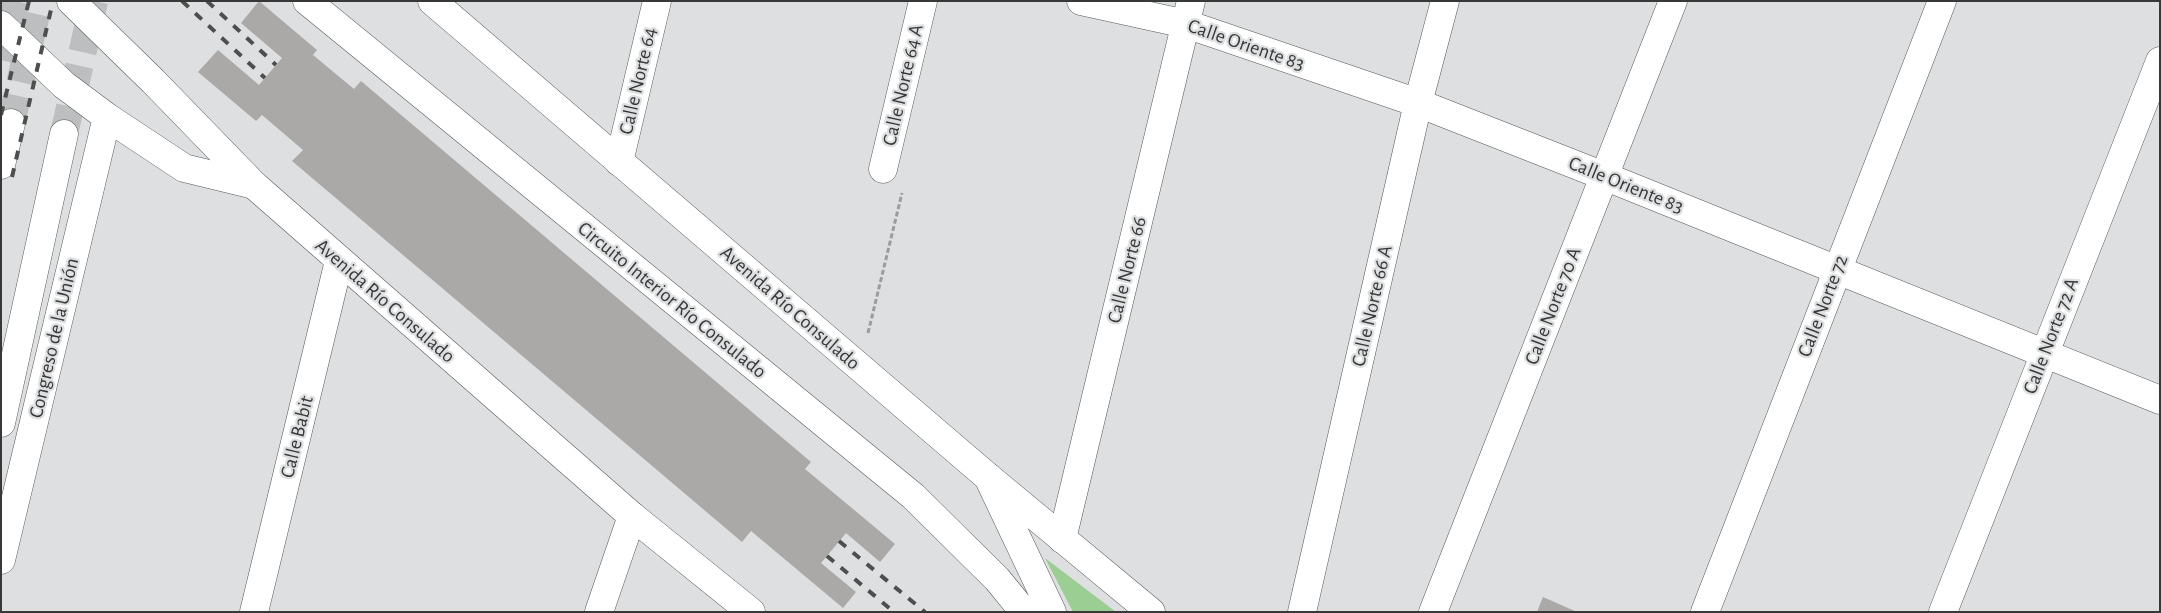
<!DOCTYPE html>
<meta charset="utf-8">
<style>
body{margin:0}
#map{position:relative;width:2161px;height:613px;overflow:hidden;background:#dedfe1;font-family:"Alegreya Sans",sans-serif}
canvas{display:block}
.frame{position:absolute;inset:0;border:2px solid #373838;pointer-events:none}
</style>
<div id="map">
<canvas width="2161" height="613"></canvas>
<div class="frame"></div>
</div>
<script>
const ctx = document.querySelector('canvas').getContext('2d');
ctx.lineJoin = 'round';
function fillPath(path, color) { ctx.fillStyle = color; ctx.fill(path, 'evenodd'); }
const toPath = rows => new Path2D(rows.map(r => 'M' + r).join(''));
function strokePath(path, color, width, dash) { ctx.strokeStyle = color; ctx.lineWidth = width; ctx.lineCap = dash ? 'butt' : 'round'; ctx.setLineDash(dash || []); ctx.stroke(path); }
function write(font, color, halo, rows, align = 'center') {
  ctx.font = font + ' "Alegreya Sans",sans-serif'; ctx.lineWidth = 4.5; ctx.setLineDash([]); ctx.textBaseline = 'middle'; ctx.strokeStyle = halo; ctx.fillStyle = color; for (const [text, x, y, turn = 0] of rows) {
    ctx.save(); ctx.translate(x, y); ctx.rotate((+turn || 0) * Math.PI / 180); ctx.textAlign = isNaN(turn) ? turn : align; if (halo) ctx.strokeText(text, 0, 0); ctx.fillText(text, 0, 0); ctx.restore();
  }
}
const green = toPath([
 [1045,558,1116,612,1073,612]
]);
const building = toPath([
 [259,1,317,50,313,55,354,89,361,81,811,462,805,469,895,544,880,562,846,533,827,556,821,563,856,592,843,608,751,531,742,542,292,161,303,150,262,115,256,121,198,72,218,50,259,85,282,58,241,23],
 [1543,597,1577,612,1537,612]
]);
const minorTunnel = toPath([
 [1,60,16,1]
]);
const majorTunnel = toPath([
 [11,123,39,1],
 [64,134,94,1]
]);
const path = toPath([
 [868,333,902,193]
]);
const minor = toPath([
 [1081,1,1186,24,1418,103,1604,176,2160,400],
 [619,162,657,1],
 [883,169,923,1],
 [1062,539,1191,1],
 [254,612,339,261],
 [599,612,632,516],
 [1302,612,1418,103,1445,1],
 [1433,612,1673,1],
 [1705,612,1942,1],
 [1943,612,2160,61]
]);
const major = toPath([
 [432,1,988,477,1151,612],
 [1,25,64,85,107,117,184,168,254,185],
 [1,165,11,123],
 [1,423,64,134],
 [1,560,107,117]
]);
const highway = toPath([
 [71,1,153,81,254,185,632,516,751,612],
 [307,1,913,496,997,579,1024,612],
 [988,477,1052,612]
]);
const rail = toPath([
 [182,1,265,78],
 [207,1,276,65],
 [1,115,29,1],
 [12,177,53,1],
 [839,541,925,612],
 [827,556,894,612]
]);
const streetNames = [
 ["Calle Oriente 83",1246,45,19],
 ["Calle Norte 64",638,81,-77],
 ["Calle Norte 64 A",903,85,-77],
 ["Calle Oriente 83",1626,185,22],
 ["Calle Norte 66",1127,270,-76],
 ["Circuito Interior Río Consulado",672,300,39],
 ["Avenida Río Consulado",385,301,41],
 ["Calle Norte 66 A",1372,306,-77],
 ["Calle Norte 70 A",1553,306,-69],
 ["Calle Norte 72",1823,306,-69],
 ["Avenida Río Consulado",790,308,41],
 ["Calle Norte 72 A",2051,336,-69],
 ["Congreso de la Unión",54,338,-77],
 ["Calle Babit",297,437,-76]
];
fillPath(green, '#9ace92');
fillPath(building, '#aaa9a8');
strokePath(minorTunnel, '#bdbebf', 28, [28, 14]);
strokePath(majorTunnel, '#bdbebf', 28, [28, 14]);
strokePath(minor, '#575859', 29);
strokePath(major, '#575859', 29);
strokePath(highway, '#575859', 29);
strokePath(path, '#9b9c9d', 3, [5, 2.5]);
strokePath(minor, '#fff', 28);
strokePath(major, '#fff', 28);
strokePath(highway, '#fff', 28);
strokePath(rail, '#4d4e4e', 4, [9, 9]);
write('20px', '#373838', '#dedfe1', streetNames);
</script>
